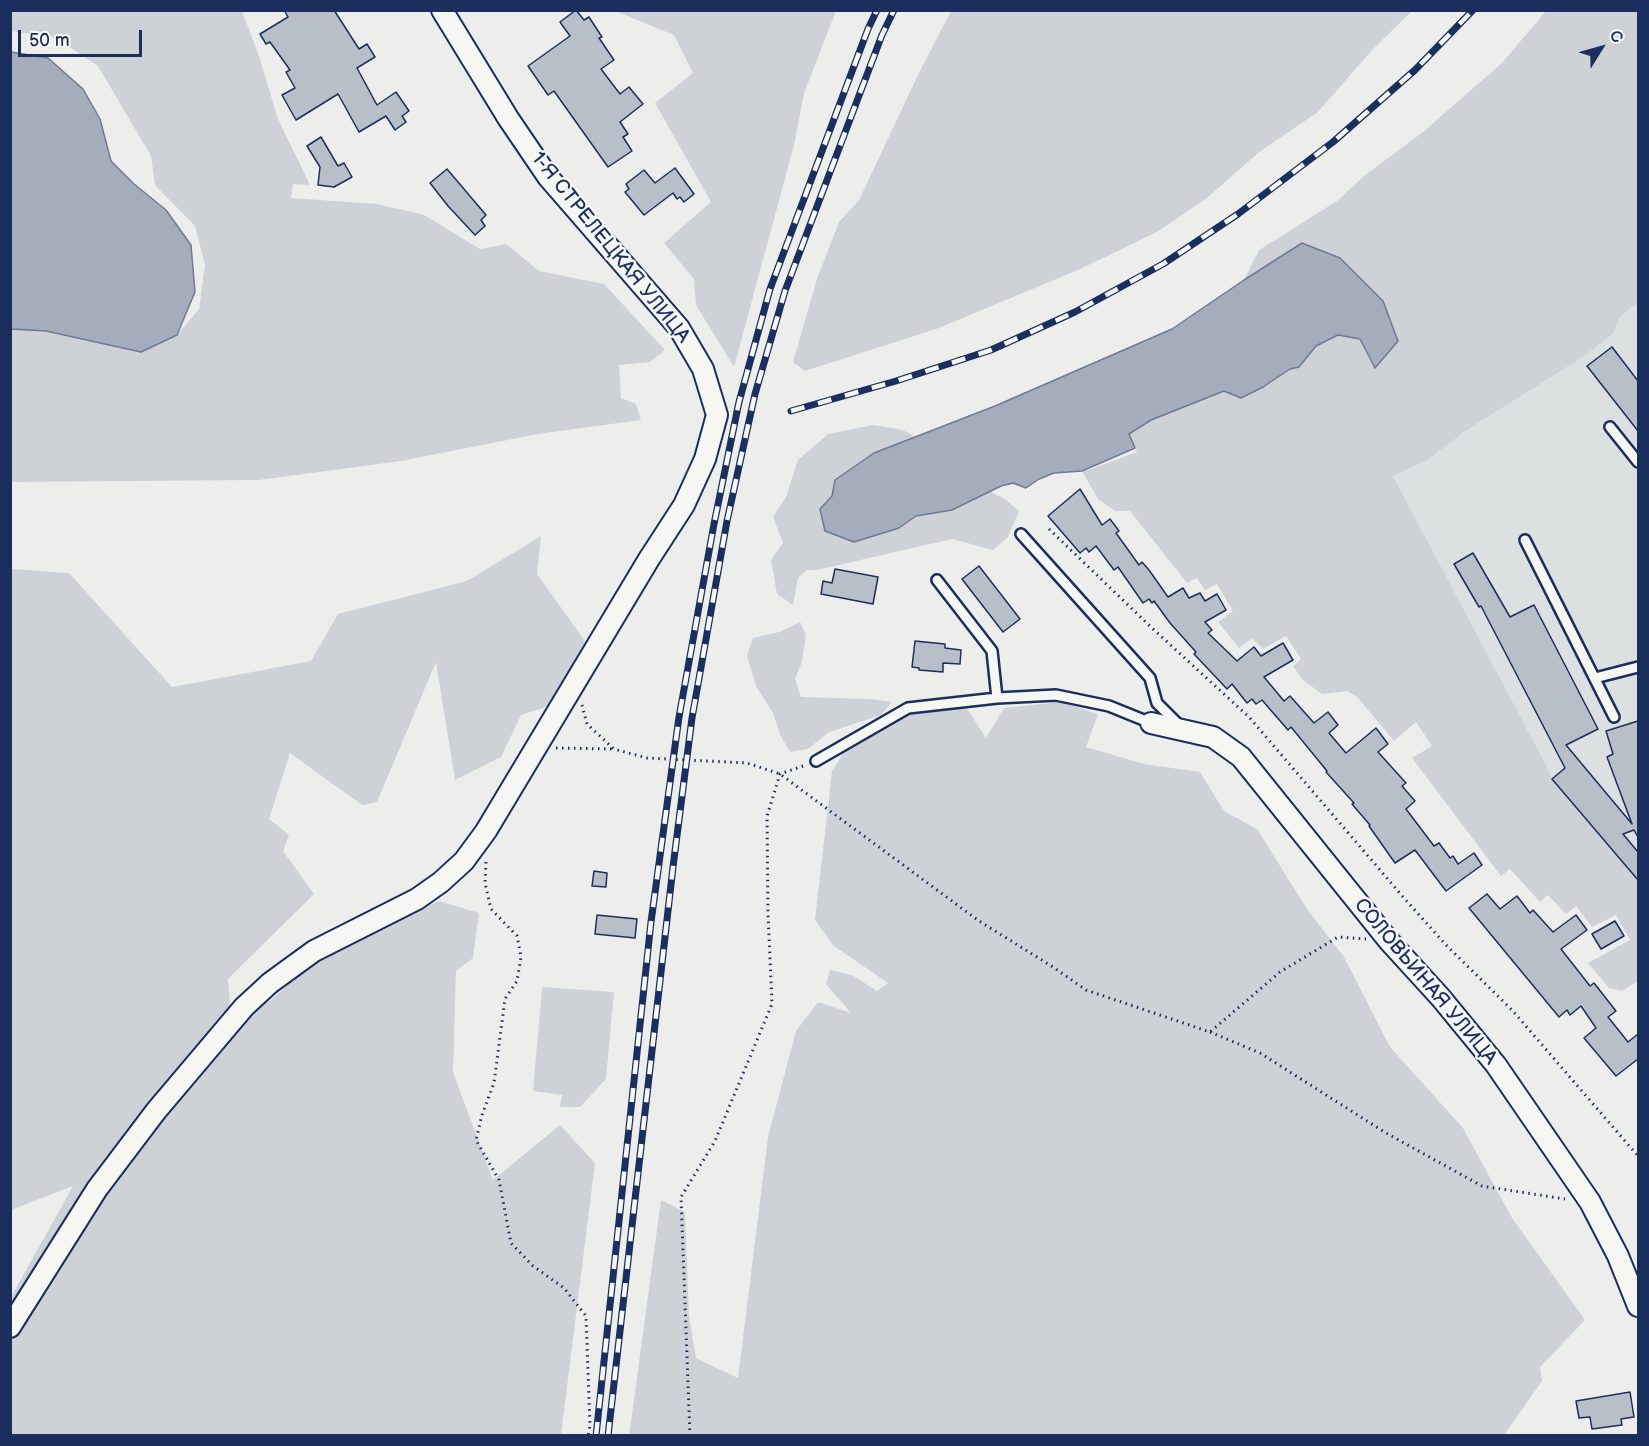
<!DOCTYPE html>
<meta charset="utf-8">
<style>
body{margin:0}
#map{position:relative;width:1649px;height:1446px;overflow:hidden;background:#edeeec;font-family:"Balsamiq Sans",sans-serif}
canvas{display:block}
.frame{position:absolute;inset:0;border:12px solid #1b2f5e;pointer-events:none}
.north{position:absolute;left:1571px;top:18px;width:60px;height:60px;-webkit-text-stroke:4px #f6f6f2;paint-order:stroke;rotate:53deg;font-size:16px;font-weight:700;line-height:24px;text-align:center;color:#1b2f5e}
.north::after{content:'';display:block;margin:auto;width:21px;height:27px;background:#1b2f5e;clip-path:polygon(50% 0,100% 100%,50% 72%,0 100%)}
.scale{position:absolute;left:18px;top:30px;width:124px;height:27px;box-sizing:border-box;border:3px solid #1b2f5e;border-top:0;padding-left:8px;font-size:18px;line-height:21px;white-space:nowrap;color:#1b2f5e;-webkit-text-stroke:4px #f6f6f2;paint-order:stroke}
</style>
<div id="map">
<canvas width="1649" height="1446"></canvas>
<div class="frame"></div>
<div class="north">С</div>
<div class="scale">50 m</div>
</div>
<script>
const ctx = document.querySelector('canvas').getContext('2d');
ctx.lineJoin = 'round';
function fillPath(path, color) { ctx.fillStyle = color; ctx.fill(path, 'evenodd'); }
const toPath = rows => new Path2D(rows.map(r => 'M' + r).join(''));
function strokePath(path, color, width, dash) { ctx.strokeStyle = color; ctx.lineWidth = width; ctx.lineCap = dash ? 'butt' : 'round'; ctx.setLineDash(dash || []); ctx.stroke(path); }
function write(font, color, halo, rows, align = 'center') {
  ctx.font = font + ' "Balsamiq Sans",sans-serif'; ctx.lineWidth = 5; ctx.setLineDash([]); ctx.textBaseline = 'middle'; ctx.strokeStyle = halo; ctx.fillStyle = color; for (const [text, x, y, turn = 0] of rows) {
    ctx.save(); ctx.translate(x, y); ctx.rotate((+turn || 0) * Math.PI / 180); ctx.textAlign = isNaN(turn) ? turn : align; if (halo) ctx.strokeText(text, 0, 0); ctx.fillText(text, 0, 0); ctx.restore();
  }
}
const built = toPath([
 [1638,302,1638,880,1552,779,1546,765,1393,476,1426,461,1467,430,1583,357,1613,334,1620,317]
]);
const green = toPath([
 [11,11,242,11,259,56,278,119,310,185,293,184,291,198,377,204,424,215,480,249,506,244,539,271,604,284,665,350,650,362,619,365,621,398,636,404,641,420,538,434,401,461,259,480,11,482,11,329,46,331,141,352,177,335,199,309,205,265,195,226,155,185,151,156,98,66,56,38,11,31],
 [615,11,836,11,804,93,794,145,734,367,696,305,694,279,664,243,711,202,655,103,693,73,674,35],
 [951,11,951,10,1412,11,1372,50,1318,112,1259,152,1207,198,1157,232,1078,270,939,328,805,371,793,362,817,279,839,222,859,200,918,75],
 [1546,11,1638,11,1638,302,1620,317,1613,334,1583,357,1467,430,1426,461,1393,476,1546,765,1552,779,1638,880,1638,981,1622,991,1609,988,1588,963,1630,940,1616,915,1592,927,1576,906,1566,914,1548,895,1540,902,1510,869,1501,876,1412,758,1432,746,1416,722,1394,741,1357,697,1347,691,1322,694,1303,680,1293,666,1301,659,1286,636,1263,649,1252,638,1239,648,1218,622,1233,611,1217,584,1205,590,1197,578,1187,583,1130,511,1115,511,1098,499,1082,471,1089,470,1137,452,1129,434,1151,420,1224,391,1263,387,1290,369,1299,367,1316,346,1339,335,1360,339,1375,367,1398,341,1383,301,1340,258,1303,243,1244,280,1259,250,1337,201,1364,176,1423,132,1502,63],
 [873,425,903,430,915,437,874,453,835,480,832,496,820,509,899,528,916,516,952,510,989,491,1005,499,1019,511,1008,537,993,550,952,539,817,570,807,570,798,578,793,605,777,594,771,560,783,543,773,517,786,497,798,460,828,434],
 [541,536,537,574,585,641,564,701,521,715,501,757,455,780,436,662,377,802,362,805,290,753,269,819,289,835,283,851,314,894,228,979,230,1006,270,1001,311,964,439,901,479,913,473,958,456,971,453,1072,493,1180,560,1125,595,1163,561,1435,11,1435,11,1297,73,1186,11,1210,11,569,69,573,172,687,311,661,338,614,467,581],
 [800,622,806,634,802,662,795,679,801,697,871,699,892,702,881,715,829,732,808,749,790,752,780,735,773,713,756,686,747,656,753,638,779,632],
 [1062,702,1098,714,1086,747,1144,764,1200,772,1224,811,1257,829,1307,909,1344,957,1390,1047,1463,1128,1512,1218,1585,1320,1540,1367,1542,1381,1504,1435,629,1436,661,1200,685,1212,689,1316,696,1358,738,1378,768,1137,796,1031,818,1002,851,1013,826,984,830,970,852,975,877,991,888,983,834,946,815,920,832,771,846,749,906,714,931,709,966,707,986,738,1004,708],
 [542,987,614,992,606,1079,580,1107,560,1107,562,1095,533,1091]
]);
const water = toPath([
 [11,52,48,58,83,89,100,119,111,161,134,184,166,210,191,245,195,292,177,335,141,352,46,331,11,329,11,52],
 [1302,243,1340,258,1383,301,1398,341,1375,368,1360,339,1338,335,1316,346,1299,367,1290,369,1263,387,1241,398,1224,391,1151,420,1129,434,1135,448,1082,471,1054,473,1039,479,1026,488,1013,483,1001,486,952,510,916,516,899,528,854,542,825,531,820,509,832,496,835,480,874,453,995,406,1172,329,1244,280,1302,243]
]);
const building = toPath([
 [284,10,334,10,359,49,367,44,375,57,357,68,377,105,396,92,409,111,402,116,406,122,395,130,386,116,359,132,338,94,296,120,282,95,295,88,286,72,290,70,270,42,266,44,260,34,288,17,284,10],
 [576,10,584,20,589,17,602,37,599,38,614,60,601,69,620,94,629,87,643,104,620,122,628,134,623,137,632,151,608,167,554,91,548,95,528,66,570,36,560,22,576,10],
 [321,137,338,166,344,163,352,177,334,187,318,185,320,167,307,146,321,137],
 [675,168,694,194,684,202,680,197,677,199,673,193,644,215,625,192,629,189,626,184,644,170,655,183,675,168],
 [447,169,486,215,481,220,485,226,475,235,448,206,430,183,447,169],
 [1612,347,1638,381,1638,431,1587,366,1612,347],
 [1080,489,1102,525,1110,519,1119,531,1116,533,1139,565,1142,562,1149,570,1168,597,1183,588,1189,598,1200,593,1205,601,1217,594,1226,610,1205,622,1212,630,1208,633,1237,661,1254,647,1261,656,1283,643,1293,660,1264,677,1284,701,1290,696,1314,723,1328,712,1338,725,1329,733,1346,753,1376,728,1388,744,1378,752,1406,783,1402,786,1415,801,1406,809,1434,846,1439,843,1450,858,1453,856,1458,864,1474,853,1482,865,1446,891,1415,850,1395,863,1369,826,1370,825,1352,804,1354,803,1326,772,1327,771,1291,727,1288,730,1262,700,1256,704,1252,699,1247,703,1232,684,1227,689,1194,654,1196,652,1170,623,1154,601,1152,603,1149,599,1143,603,1118,567,1114,570,1096,546,1089,552,1086,548,1080,553,1048,516,1080,489],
 [1473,553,1510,617,1534,605,1598,729,1566,745,1632,824,1607,757,1613,754,1606,731,1638,721,1638,837,1634,830,1623,834,1638,852,1638,880,1552,779,1565,768,1481,606,1479,607,1454,564,1473,553],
 [979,566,1020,619,1003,632,962,579,979,566],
 [835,569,878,577,873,604,821,594,823,581,832,583,835,569],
 [915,641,945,644,945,648,961,650,960,664,943,663,943,672,919,670,919,668,912,667,915,641],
 [594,871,607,873,606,887,592,886,594,871],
 [1487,894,1500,909,1517,896,1530,913,1533,910,1553,932,1576,915,1587,930,1561,949,1590,986,1594,983,1616,1011,1608,1017,1628,1042,1638,1034,1638,1059,1616,1076,1584,1038,1596,1028,1581,1006,1570,1015,1567,1010,1559,1017,1469,908,1487,894],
 [597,915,637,919,635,938,595,934,597,915],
 [1615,921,1624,936,1601,949,1592,934,1615,921],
 [1630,1392,1634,1417,1621,1419,1622,1425,1592,1429,1590,1417,1579,1418,1576,1401,1630,1392]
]);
const path = toPath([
 [1049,529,1152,628,1249,717,1404,898,1446,945,1512,1010,1638,1156],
 [582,705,587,724,614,749,647,758,747,763,780,774,979,921,1053,967,1086,990,1210,1032,1280,972,1338,937,1366,939],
 [556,748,612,749],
 [486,862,485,883,491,909,517,936,521,957,517,981,505,999,494,1083,482,1115,476,1140,499,1180,511,1243,533,1266,564,1288,586,1316,590,1426,588,1436],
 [1210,1032,1260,1053,1386,1133,1482,1186,1565,1199],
 [690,1436,681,1197,715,1141,772,1004,768,914,767,816,780,774,806,765]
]);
const service = toPath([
 [1610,427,1638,462],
 [1021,534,1150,678,1157,703,1180,726],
 [1525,540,1614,717],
 [937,580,992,651,997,698],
 [1595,678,1638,667],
 [816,761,908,708,997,698,1056,695,1109,706,1151,723]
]);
const minor = toPath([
 [1151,723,1213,737,1241,757,1389,941,1441,998,1496,1065,1590,1202,1618,1256,1638,1306],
 [10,1327,97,1189,156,1111,244,1007,270,983,314,951,417,899,441,882,464,861,486,831,649,559,684,505,705,459,717,415,703,369,679,328,548,177,508,118,442,10]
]);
const rail = toPath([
 [791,411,896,381,991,350,1075,312,1163,264,1238,214,1333,142,1415,70,1473,10],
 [596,1436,651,922,679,717,714,524,739,402,770,289,868,29,877,10],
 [608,1436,673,867,692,718,727,521,755,394,785,291,882,35,894,10]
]);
const streetNames = [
 ["1-Я СТРЕЛЕЦКАЯ УЛИЦА",610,248,51],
 ["СОЛОВЬИНАЯ УЛИЦА",1425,982,50]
];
fillPath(built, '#dde0e1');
fillPath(green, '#ced2d7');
fillPath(water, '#a5acbc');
strokePath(water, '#6e7a96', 1.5);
fillPath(building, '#b9bfc8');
strokePath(building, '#1b2f5e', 1.5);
strokePath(service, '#1b2f5e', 14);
strokePath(minor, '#1b2f5e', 24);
strokePath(path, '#1b2f5e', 3, [1.5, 4.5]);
strokePath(service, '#f6f6f2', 9);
strokePath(minor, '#f6f6f2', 20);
strokePath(rail, '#1b2f5e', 7);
strokePath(rail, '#f6f6f2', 4.5, [14]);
write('20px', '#1b2f5e', '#f6f6f2', streetNames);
</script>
